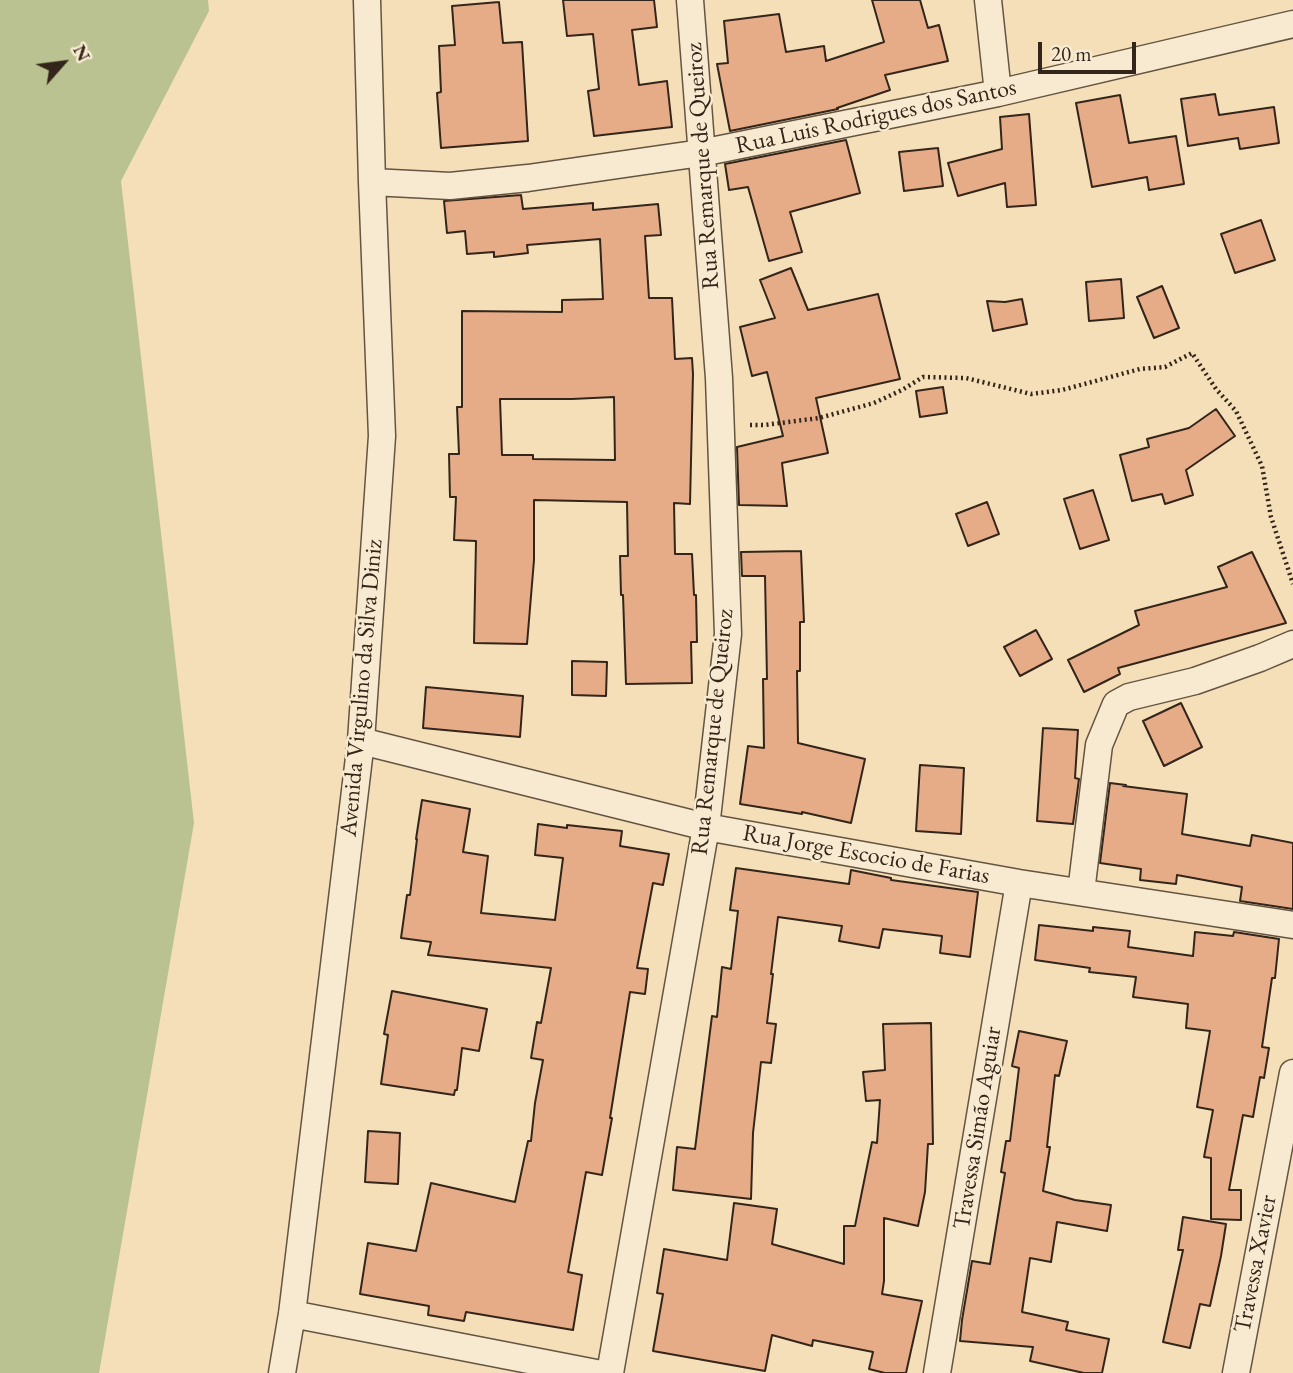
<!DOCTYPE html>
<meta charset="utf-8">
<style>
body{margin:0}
#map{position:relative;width:1293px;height:1373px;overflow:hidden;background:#f4dfb8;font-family:"EB Garamond",serif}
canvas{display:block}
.north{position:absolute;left:28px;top:28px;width:70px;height:70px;-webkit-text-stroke:5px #f8ead1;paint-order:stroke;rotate:62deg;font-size:19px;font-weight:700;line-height:28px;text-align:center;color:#34251a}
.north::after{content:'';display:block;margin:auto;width:24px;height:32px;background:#34251a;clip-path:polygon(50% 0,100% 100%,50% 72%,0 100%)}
.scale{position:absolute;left:1038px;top:42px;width:98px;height:32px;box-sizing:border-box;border:4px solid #34251a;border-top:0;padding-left:9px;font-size:21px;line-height:24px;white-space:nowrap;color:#34251a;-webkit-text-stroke:5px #f8ead1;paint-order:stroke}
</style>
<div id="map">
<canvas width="1293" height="1373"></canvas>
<div class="north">N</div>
<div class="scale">20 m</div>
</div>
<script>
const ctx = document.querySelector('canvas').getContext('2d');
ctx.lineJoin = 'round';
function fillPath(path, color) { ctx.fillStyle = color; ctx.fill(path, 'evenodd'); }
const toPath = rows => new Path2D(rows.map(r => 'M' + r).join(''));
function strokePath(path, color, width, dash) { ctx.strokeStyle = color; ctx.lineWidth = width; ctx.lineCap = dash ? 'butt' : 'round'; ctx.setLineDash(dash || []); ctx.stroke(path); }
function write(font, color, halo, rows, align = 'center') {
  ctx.font = font + ' "EB Garamond",serif'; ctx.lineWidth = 5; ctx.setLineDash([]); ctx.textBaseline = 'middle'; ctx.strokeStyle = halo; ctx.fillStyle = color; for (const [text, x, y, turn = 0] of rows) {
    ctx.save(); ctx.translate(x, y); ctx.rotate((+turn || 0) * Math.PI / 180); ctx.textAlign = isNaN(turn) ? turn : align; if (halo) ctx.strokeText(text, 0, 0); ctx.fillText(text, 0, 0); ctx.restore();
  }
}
const green = toPath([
 [0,0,208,0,209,11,121,181,194,823,99,1373,0,1373]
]);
const building = toPath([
 [563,0,654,0,657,27,632,30,639,85,667,81,672,127,594,136,588,91,599,89,593,34,567,36,563,0],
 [872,0,920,0,928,28,939,25,948,61,885,75,890,90,837,108,838,109,730,131,717,64,728,63,724,21,779,14,786,52,824,46,826,61,884,42,872,0],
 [499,2,503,43,522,42,528,141,441,148,437,93,441,92,439,46,455,45,452,6,499,2],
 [1215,94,1219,115,1274,107,1279,143,1240,149,1238,138,1188,146,1181,99,1215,94],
 [1120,95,1129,143,1176,136,1184,184,1149,190,1147,177,1092,187,1076,103,1120,95],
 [1029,114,1036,205,1007,207,1005,183,958,196,948,163,1002,149,1000,117,1029,114],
 [846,140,860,193,790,212,802,252,769,261,748,187,729,190,725,164,846,140],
 [938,148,943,186,904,191,899,152,938,148],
 [521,195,523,209,593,203,593,210,658,204,661,235,645,236,649,298,672,298,675,359,692,358,693,374,690,504,674,503,675,554,692,554,694,595,696,595,697,642,691,642,692,683,626,684,623,595,621,595,620,556,628,556,627,502,534,500,534,560,527,644,474,643,476,541,454,540,456,497,450,497,449,454,459,454,457,407,462,407,462,311,562,312,562,300,603,299,600,239,527,245,528,253,494,257,494,252,467,254,465,231,447,233,444,201,521,195],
 [614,397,615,460,533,459,533,455,502,455,500,399,572,399,614,397],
 [1261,220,1275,260,1235,273,1221,234,1261,220],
 [791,268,808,310,878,294,900,379,816,398,828,453,782,463,787,506,739,505,737,447,783,436,767,372,752,376,740,327,775,318,760,280,791,268],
 [1121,279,1124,318,1089,321,1086,282,1121,279],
 [1162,286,1179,328,1154,338,1137,297,1162,286],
 [1022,299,1027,324,993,331,987,301,1005,302,1022,299],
 [943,387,947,413,920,417,916,391,943,387],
 [1216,409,1235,436,1186,470,1193,495,1165,504,1162,494,1132,501,1120,455,1149,447,1147,439,1189,428,1216,409],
 [1093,490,1109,540,1080,549,1064,499,1093,490],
 [987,502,999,534,968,546,956,514,987,502],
 [801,551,804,622,800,622,800,671,797,671,798,743,865,759,851,823,802,812,802,814,740,804,748,746,764,748,763,679,767,679,765,576,742,576,741,552,801,551],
 [1252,552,1286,623,1118,668,1120,674,1084,692,1068,660,1139,625,1135,611,1227,587,1218,567,1252,552],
 [1036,630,1052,659,1020,676,1004,647,1036,630],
 [572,661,607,662,606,696,572,695,572,661],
 [426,687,523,696,520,737,423,728,426,687],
 [1181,703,1202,747,1164,766,1143,721,1181,703],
 [1043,728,1078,730,1075,778,1079,779,1073,824,1037,821,1043,728],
 [920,765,964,768,961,834,916,831,920,765],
 [1110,783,1126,785,1123,786,1187,794,1182,834,1250,846,1252,835,1293,843,1293,909,1240,901,1242,887,1177,875,1176,884,1140,880,1141,869,1100,863,1110,783],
 [422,800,470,809,463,852,488,856,481,913,555,920,563,858,535,855,538,824,567,828,567,825,622,831,620,846,669,854,663,885,653,883,637,968,648,969,645,994,630,992,610,1118,612,1118,602,1175,586,1172,568,1272,582,1275,573,1330,466,1312,464,1321,428,1315,429,1306,360,1294,368,1243,416,1251,431,1183,515,1202,528,1141,531,1141,535,1103,543,1060,531,1058,537,1022,541,1023,551,968,428,955,431,942,401,938,407,895,410,895,417,839,416,839,422,800],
 [736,868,849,884,851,870,891,878,891,880,978,892,970,957,940,953,942,936,883,929,879,948,839,941,842,926,778,917,771,974,773,974,767,1023,776,1024,771,1063,761,1062,753,1133,751,1199,673,1190,677,1147,695,1149,712,1016,717,1017,722,967,731,969,738,911,730,910,736,868],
 [1039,925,1093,931,1093,927,1130,931,1128,947,1193,956,1195,932,1233,936,1234,932,1279,939,1275,978,1272,978,1262,1047,1269,1048,1264,1078,1260,1077,1253,1117,1243,1115,1229,1190,1241,1190,1241,1220,1211,1219,1211,1158,1204,1157,1213,1110,1197,1107,1210,1031,1186,1028,1188,1004,1133,997,1136,977,1089,972,1090,968,1035,960,1039,925],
 [392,991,487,1009,479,1051,462,1048,457,1090,455,1090,454,1095,381,1084,388,1035,384,1034,392,991],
 [931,1023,933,1144,928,1144,925,1192,918,1226,884,1218,884,1281,882,1294,922,1301,906,1373,885,1373,869,1369,873,1352,813,1340,812,1346,772,1335,765,1371,653,1351,663,1294,657,1293,664,1249,727,1260,734,1203,777,1209,772,1244,844,1264,844,1226,855,1226,872,1142,877,1143,880,1100,866,1101,863,1072,885,1070,883,1024,931,1023],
 [1019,1031,1067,1041,1059,1076,1055,1075,1047,1147,1050,1147,1043,1191,1075,1200,1111,1205,1107,1231,1057,1222,1051,1262,1030,1258,1022,1312,1068,1322,1066,1330,1109,1339,1102,1373,1084,1373,1030,1361,1033,1347,960,1341,962,1320,972,1261,990,1264,1005,1173,1001,1172,1006,1141,1010,1141,1019,1068,1012,1066,1019,1031],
 [368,1131,400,1133,398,1184,365,1182,368,1131],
 [1183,1217,1226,1224,1221,1256,1210,1306,1200,1304,1190,1348,1163,1342,1183,1250,1178,1250,1183,1217]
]);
const path = toPath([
 [750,425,765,425,819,418,874,403,902,390,923,377,966,378,1031,394,1062,390,1140,369,1165,367,1192,353,1216,389,1236,411,1262,466,1271,517,1293,584]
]);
const street = toPath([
 [988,0,998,93],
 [372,182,450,186,528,178,701,153,998,93,1293,24],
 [361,741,706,827,1019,883,1293,925],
 [1081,892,1099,745,1116,704,1129,697,1195,681,1260,658,1293,644],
 [292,1314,596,1373],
 [282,1373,292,1314,361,741,382,436,372,182,367,0],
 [610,1373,706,827,728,634,719,378,690,0],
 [937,1373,1019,883],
 [1236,1373,1293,1073]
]);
const streetNames = [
 ["Rua Luis Rodrigues dos Santos",876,117,-12],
 ["Rua Remarque de Queiroz",703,166,-94],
 ["Avenida Virgulino da Silva Diniz",362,688,-85],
 ["Rua Remarque de Queiroz",713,732,-84],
 ["Rua Jorge Escocio de Farias",866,855,10],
 ["Travessa Simão Aguiar",978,1128,-81],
 ["Travessa Xavier",1256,1264,-79]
];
fillPath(green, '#b9c290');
fillPath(building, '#e6ac87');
strokePath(building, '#34251a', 2);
strokePath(street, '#645442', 29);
strokePath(path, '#34251a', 4.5, [2, 3.5]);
strokePath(street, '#f8ead1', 26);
write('24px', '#34251a', '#f8ead1', streetNames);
</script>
